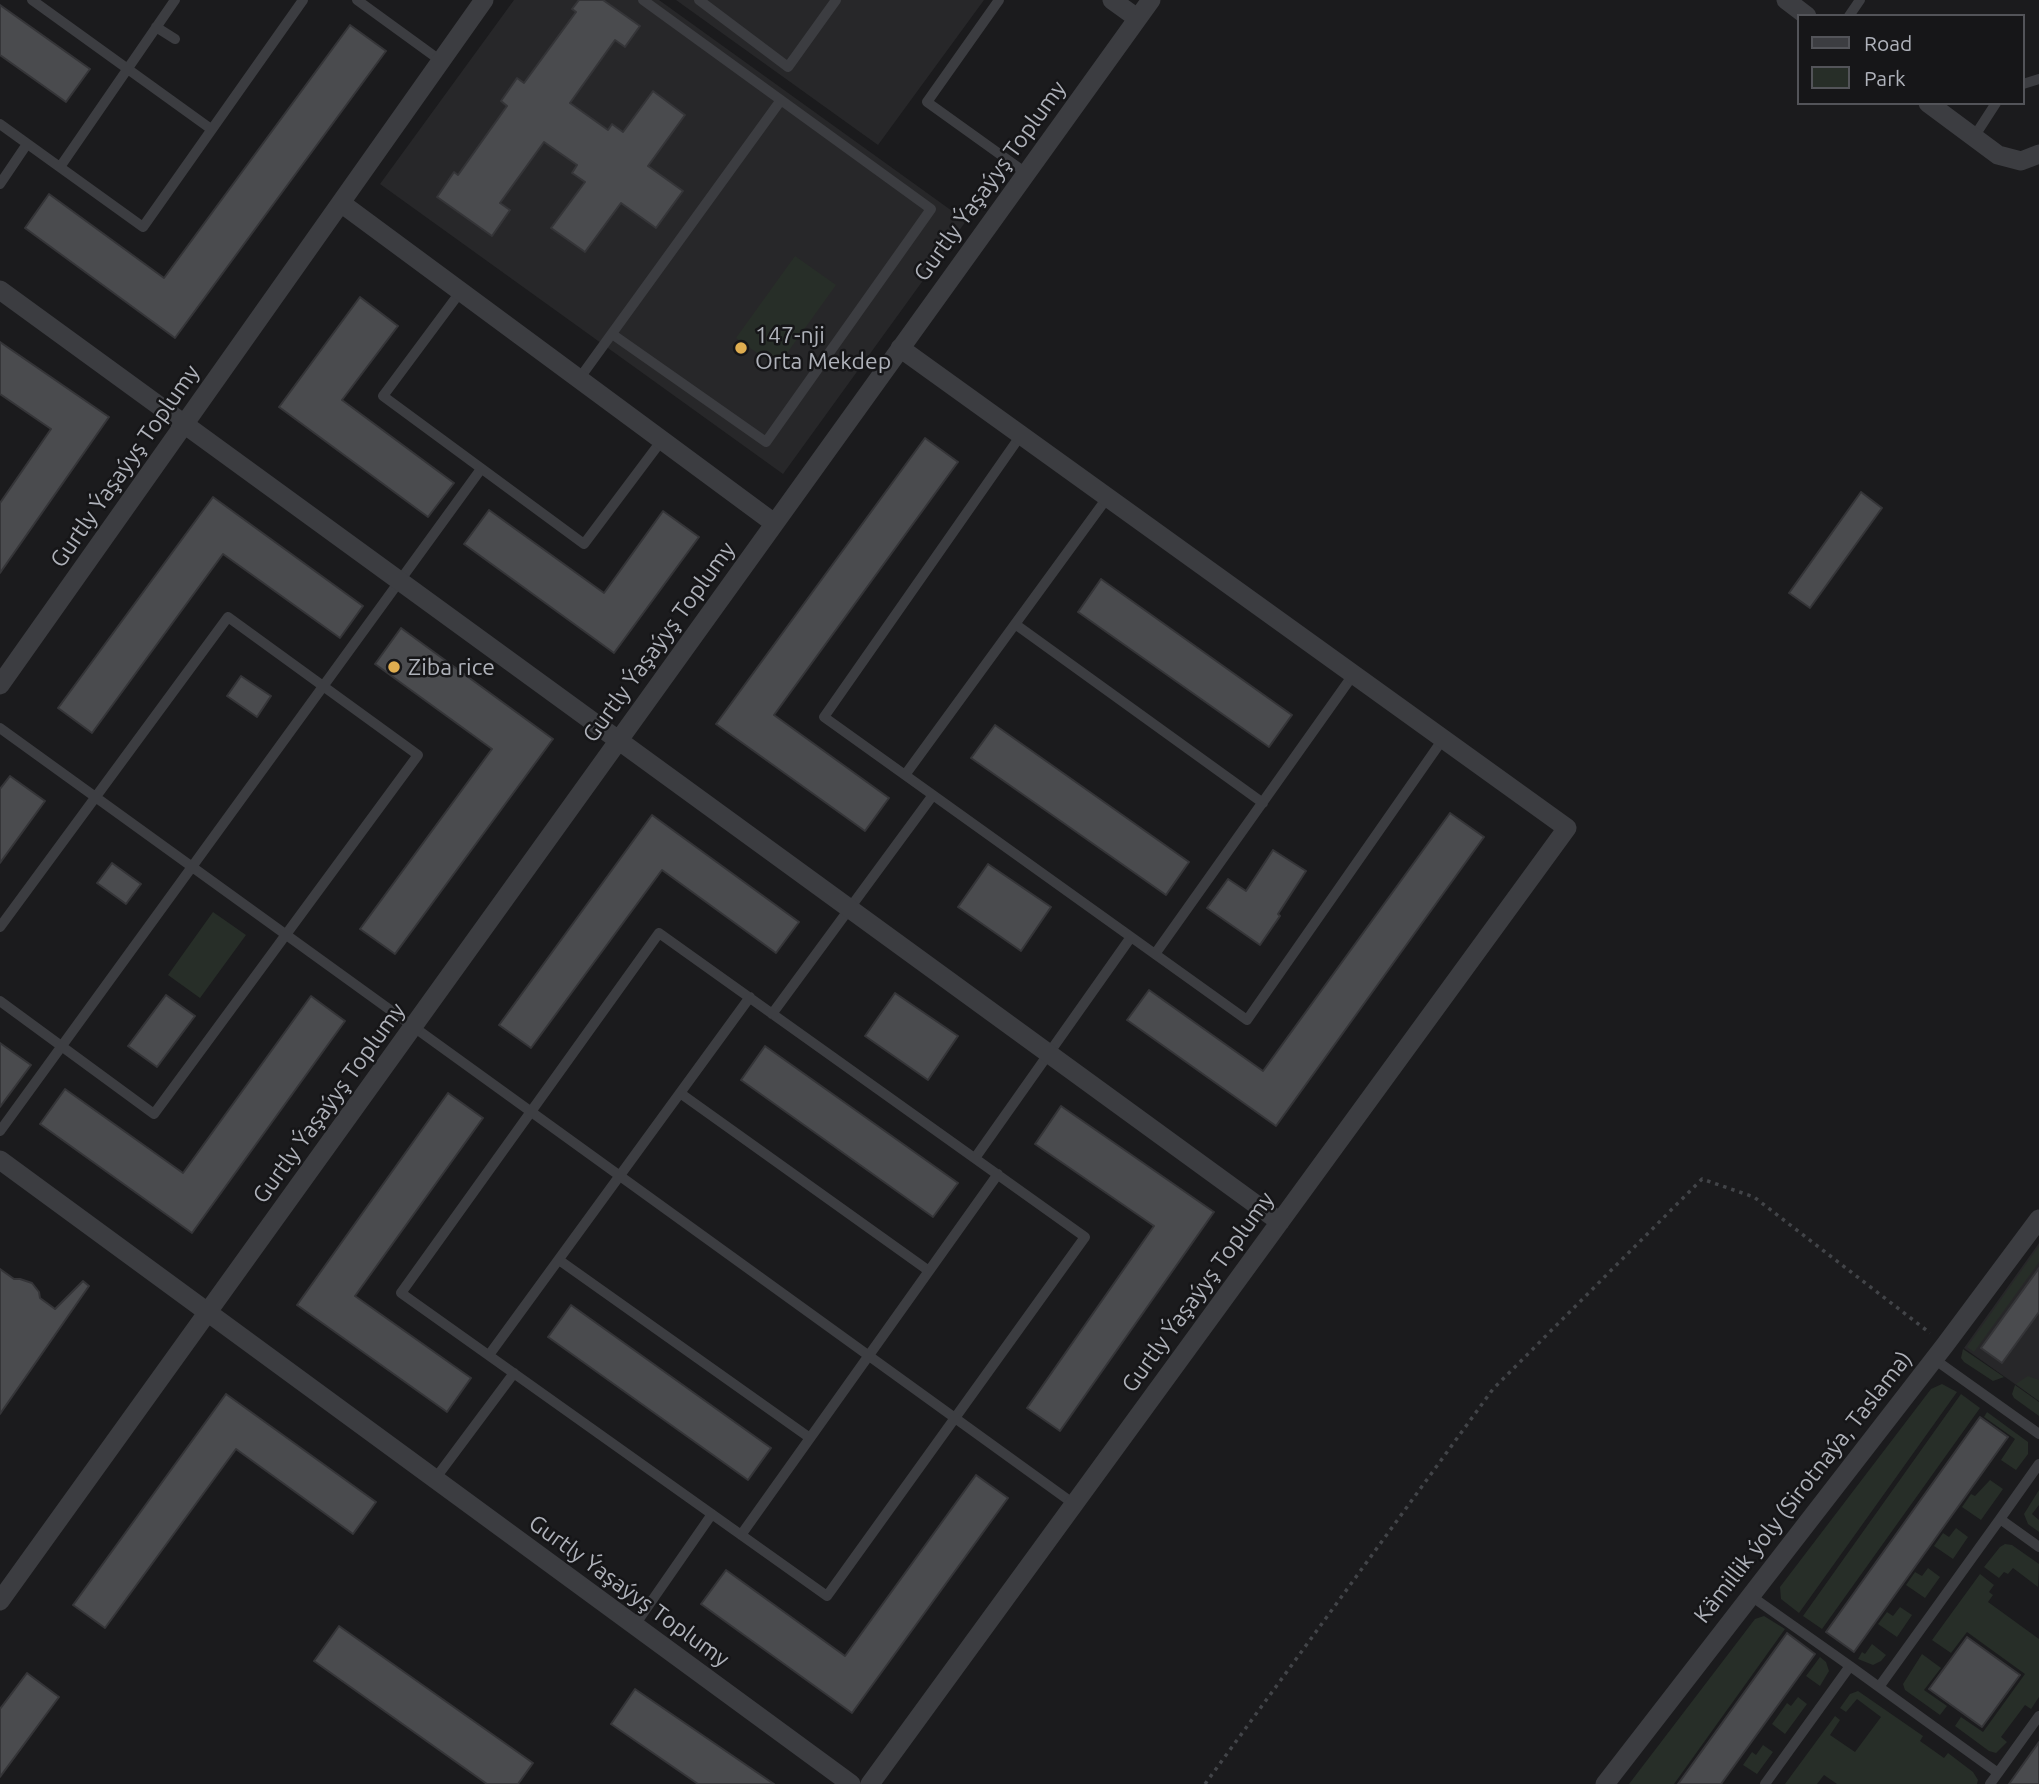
<!DOCTYPE html>
<meta charset="utf-8">
<style>
body{margin:0}
#map{position:relative;width:2039px;height:1784px;overflow:hidden;background:#1b1b1d;font-family:Ubuntu,sans-serif}
canvas{display:block}
.legend{position:absolute;left:1797px;top:14px;width:228px;height:91px;box-sizing:border-box;background:#161618;border:2px solid #535459;margin:0;padding:9px 12px;list-style:none;font-size:21px;color:#afb2ba}
.legend li{display:flex;align-items:center;gap:14px;height:35px}
.legend b{width:35px;border:2px solid #535459}
</style>
<div id="map">
<canvas width="2039" height="1784"></canvas>
<ul class="legend">
<li><b style="height:9px;background:#3c3d41"></b>Road</li>
<li><b style="height:19px;background:#272e28"></b>Park</li>
</ul>
</div>
<script>
const ctx = document.querySelector('canvas').getContext('2d');
ctx.lineJoin = 'round';
function fillPath(path, color) { ctx.fillStyle = color; ctx.fill(path, 'evenodd'); }
const toPath = rows => new Path2D(rows.map(r => 'M' + r).join(''));
function strokePath(path, color, width, dash) { ctx.strokeStyle = color; ctx.lineWidth = width; ctx.lineCap = dash ? 'butt' : 'round'; ctx.setLineDash(dash || []); ctx.stroke(path); }
function write(font, color, halo, rows, align = 'center') {
  ctx.font = font + ' Ubuntu,sans-serif'; ctx.lineWidth = 5; ctx.setLineDash([]); ctx.textBaseline = 'middle'; ctx.strokeStyle = halo; ctx.fillStyle = color; for (const [text, x, y, turn = 0] of rows) {
    ctx.save(); ctx.translate(x, y); ctx.rotate((+turn || 0) * Math.PI / 180); ctx.textAlign = isNaN(turn) ? turn : align; if (halo) ctx.strokeText(text, 0, 0); ctx.fillText(text, 0, 0); ctx.restore();
  }
}
const built = toPath([
 [514,0,659,0,966,221,783,474,380,184],
 [676,0,984,0,878,145],
 [2039,1243,2039,1401,1964,1348]
]);
const green = toPath([
 [795,256,836,285,777,367,736,338],
 [213,912,246,935,200,998,168,975],
 [2039,1246,2039,1262,1974,1352,1967,1347],
 [1963,1349,2004,1377,1993,1381,1964,1362,1961,1358],
 [2028,1376,2039,1380,2039,1401,2016,1384],
 [1942,1384,1957,1392,1799,1613,1781,1599,1780,1587,1931,1389],
 [2015,1385,2039,1402,2039,1416,2014,1398,2012,1394],
 [1961,1394,1980,1408,1822,1629,1803,1616],
 [1987,1412,2028,1442,2028,1454,2016,1470,2001,1460,2015,1439,1984,1417],
 [1990,1480,2003,1489,1981,1520,1962,1507,1971,1494,1975,1496],
 [2039,1490,2039,1505,2032,1514,2039,1520,2039,1532,2028,1524,2024,1514],
 [1956,1528,1968,1537,1953,1559,1934,1546,1943,1533,1949,1537],
 [2005,1544,2012,1545,2039,1564,2038,1587,2013,1568,2008,1574,2004,1572,1999,1578,1984,1567,2000,1547],
 [1928,1568,1940,1577,1925,1598,1906,1585,1915,1572,1922,1576],
 [1980,1574,1994,1585,1989,1592,1993,1595,1988,1602,2039,1639,2039,1697,2031,1709,2025,1705,2001,1737,2007,1742,1996,1753,1989,1751,1955,1726,1961,1717,1983,1732,2025,1674,1967,1632,1951,1653,1932,1640],
 [1900,1607,1912,1615,1897,1637,1878,1624,1887,1612,1893,1616],
 [1764,1616,1785,1629,1674,1784,1629,1784,1755,1619],
 [1872,1644,1886,1655,1881,1661,1873,1665,1858,1659,1862,1652,1865,1654],
 [1922,1654,1941,1668,1924,1690,1947,1706,1940,1715,1905,1690,1903,1684],
 [1820,1657,1826,1662,1829,1671,1820,1686,1806,1676],
 [1858,1691,1923,1736,1920,1741,1944,1758,1948,1753,1973,1772,1978,1780,1977,1784,1837,1784,1824,1775,1817,1784,1785,1784,1835,1716,1840,1720,1830,1735,1855,1752,1881,1717,1857,1699,1846,1712,1840,1708,1850,1694],
 [1798,1697,1807,1704,1785,1734,1772,1724,1787,1703,1791,1706],
 [1763,1745,1773,1752,1757,1774,1743,1765,1752,1752,1756,1755]
]);
const building = toPath([
 [579,0,603,0,640,26,625,47,615,40,570,103,608,130,612,124,623,132,653,91,685,115,648,166,683,191,656,228,621,203,585,252,551,228,585,182,572,173,577,165,544,142,500,203,510,210,492,236,437,197,454,172,458,175,507,106,501,101,517,78,524,83,576,12,572,9,579,0],
 [0,5,90,69,66,102,0,55,0,5],
 [350,25,386,51,175,338,25,228,49,194,164,278,350,25],
 [360,297,398,326,342,400,454,483,428,517,279,407,360,297],
 [0,342,109,417,0,573,0,503,51,429,0,394,0,342],
 [925,438,958,462,774,715,889,798,865,831,716,724,925,438],
 [1861,492,1882,508,1810,608,1789,593,1861,492],
 [213,497,363,606,340,638,223,554,92,733,58,708,213,497],
 [489,510,604,593,663,511,699,537,614,653,464,544,489,510],
 [1101,579,1292,715,1269,747,1078,612,1101,579],
 [401,628,553,739,395,954,360,929,492,749,375,664,401,628],
 [241,676,271,696,257,717,227,696,241,676],
 [995,725,1189,862,1166,895,971,758,995,725],
 [10,776,45,801,0,863,0,789,10,776],
 [1450,813,1484,837,1276,1126,1127,1020,1149,990,1263,1071,1450,813],
 [652,815,799,922,776,953,662,870,531,1048,499,1025,652,815],
 [1273,850,1306,871,1278,914,1280,916,1260,945,1207,908,1228,879,1246,891,1273,850],
 [112,863,141,884,126,904,97,883,112,863],
 [988,864,1051,907,1021,951,958,907,988,864],
 [895,993,958,1036,928,1080,865,1036,895,993],
 [166,995,195,1016,157,1067,128,1046,166,995],
 [311,996,345,1021,192,1233,40,1124,65,1089,183,1173,311,996],
 [0,1043,31,1065,0,1107,0,1043],
 [765,1046,958,1183,933,1217,741,1080,765,1046],
 [448,1093,483,1118,355,1296,471,1378,447,1412,297,1305,448,1093],
 [1061,1106,1214,1212,1060,1431,1027,1408,1154,1226,1035,1144,1061,1106],
 [2039,1268,2039,1312,2002,1363,1981,1348,2039,1268],
 [0,1269,14,1279,20,1279,32,1283,39,1292,40,1298,55,1309,83,1281,89,1286,0,1414,0,1269],
 [571,1305,771,1448,748,1480,548,1337,571,1305],
 [226,1394,376,1502,353,1534,236,1449,105,1628,73,1605,226,1394],
 [1980,1417,2008,1437,1854,1652,1826,1632,1980,1417],
 [976,1475,1008,1498,852,1713,701,1604,726,1570,845,1656,976,1475],
 [339,1626,533,1763,518,1784,487,1784,314,1661,339,1626],
 [1787,1633,1815,1654,1721,1784,1678,1784,1787,1633],
 [1967,1637,2020,1675,1982,1727,1929,1689,1967,1637],
 [27,1673,59,1697,0,1777,0,1709,27,1673],
 [635,1689,774,1784,698,1784,611,1724,635,1689],
 [2039,1742,2039,1784,2009,1784,2039,1742]
]);
const path = toPath([
 [1205,1784,1493,1389,1702,1179,1754,1197,1930,1333]
]);
const lane = toPath([
 [32,0,211,129],
 [357,0,441,61],
 [699,0,788,67,836,0],
 [999,0,927,102,1026,173],
 [1849,16,1860,0],
 [156,27,175,39],
 [2023,84,2039,79],
 [0,124,143,227,303,0],
 [1974,137,1996,103],
 [60,167,175,0],
 [0,184,27,144],
 [461,291,383,396,584,544,662,440],
 [612,334,766,442,931,209,643,0],
 [579,379,781,100],
 [1021,435,824,717,1247,1020,1443,739],
 [1015,624,1263,803],
 [0,728,1074,1504],
 [905,775,1107,498],
 [0,927,228,617,418,755,154,1114,0,1001],
 [659,933,1085,1237,827,1596,401,1293,659,933],
 [1155,954,1353,675],
 [772,1014,933,795],
 [680,1093,929,1271],
 [0,1131,481,469],
 [975,1158,1131,937],
 [559,1260,810,1438],
 [489,1355,750,997],
 [1934,1359,2039,1434],
 [2039,1464,2000,1519,2039,1547],
 [435,1479,514,1373],
 [741,1535,998,1174],
 [1751,1596,1850,1666],
 [635,1625,712,1514],
 [1998,1773,2039,1716],
 [1765,1784,1850,1666,1879,1687],
 [1990,1784,1998,1773,1879,1687,2000,1519]
]);
const street = toPath([
 [1112,0,1137,18],
 [1786,0,1807,16],
 [1928,103,1998,155,2021,161,2039,154],
 [341,203,774,523],
 [0,290,1280,1222],
 [0,685,484,0],
 [0,1160,851,1784],
 [0,1601,1151,0],
 [870,1784,1567,828,900,348],
 [1605,1784,1945,1345,2039,1219]
]);
const markers = [
 [741,348,7,"#dfad50"],
 [394,667,7,"#dfad50"]
];
const streetNames = [
 ["Gurtly Ýaşaýyş Toplumy",990,181,-54],
 ["Gurtly Ýaşaýyş Toplumy",125,466,-55],
 ["Gurtly Ýaşaýyş Toplumy",659,642,-54],
 ["Gurtly Ýaşaýyş Toplumy",329,1103,-54],
 ["Gurtly Ýaşaýyş Toplumy",1198,1292,-54],
 ["Kämillik ýoly (Sirotnaýa, Taslama)",1803,1487,-52],
 ["Gurtly Ýaşaýyş Toplumy",629,1591,36]
];
const poiNames = [
 ["147-nji",755,335],
 ["Orta Mekdep",755,361],
 ["Ziba rice",408,667]
];
fillPath(built, '#272729');
fillPath(green, '#272e28');
fillPath(building, '#4a4b4e');
strokePath(building, '#353538', 2);
strokePath(path, '#424448', 3.5, [3.5, 5]);
strokePath(lane, '#3c3d41', 10);
strokePath(street, '#3c3d41', 19);
for (const [x, y, r, color] of markers) { const dot = new Path2D(); dot.arc(x, y, r, 0, 2 * Math.PI); ctx.fillStyle = color; ctx.fill(dot); strokePath(dot, '#161618', 2.5); }
write('23px', '#afb2ba', '#161618', streetNames);
write('23px', '#afb2ba', '#161618', poiNames, 'left');
</script>
